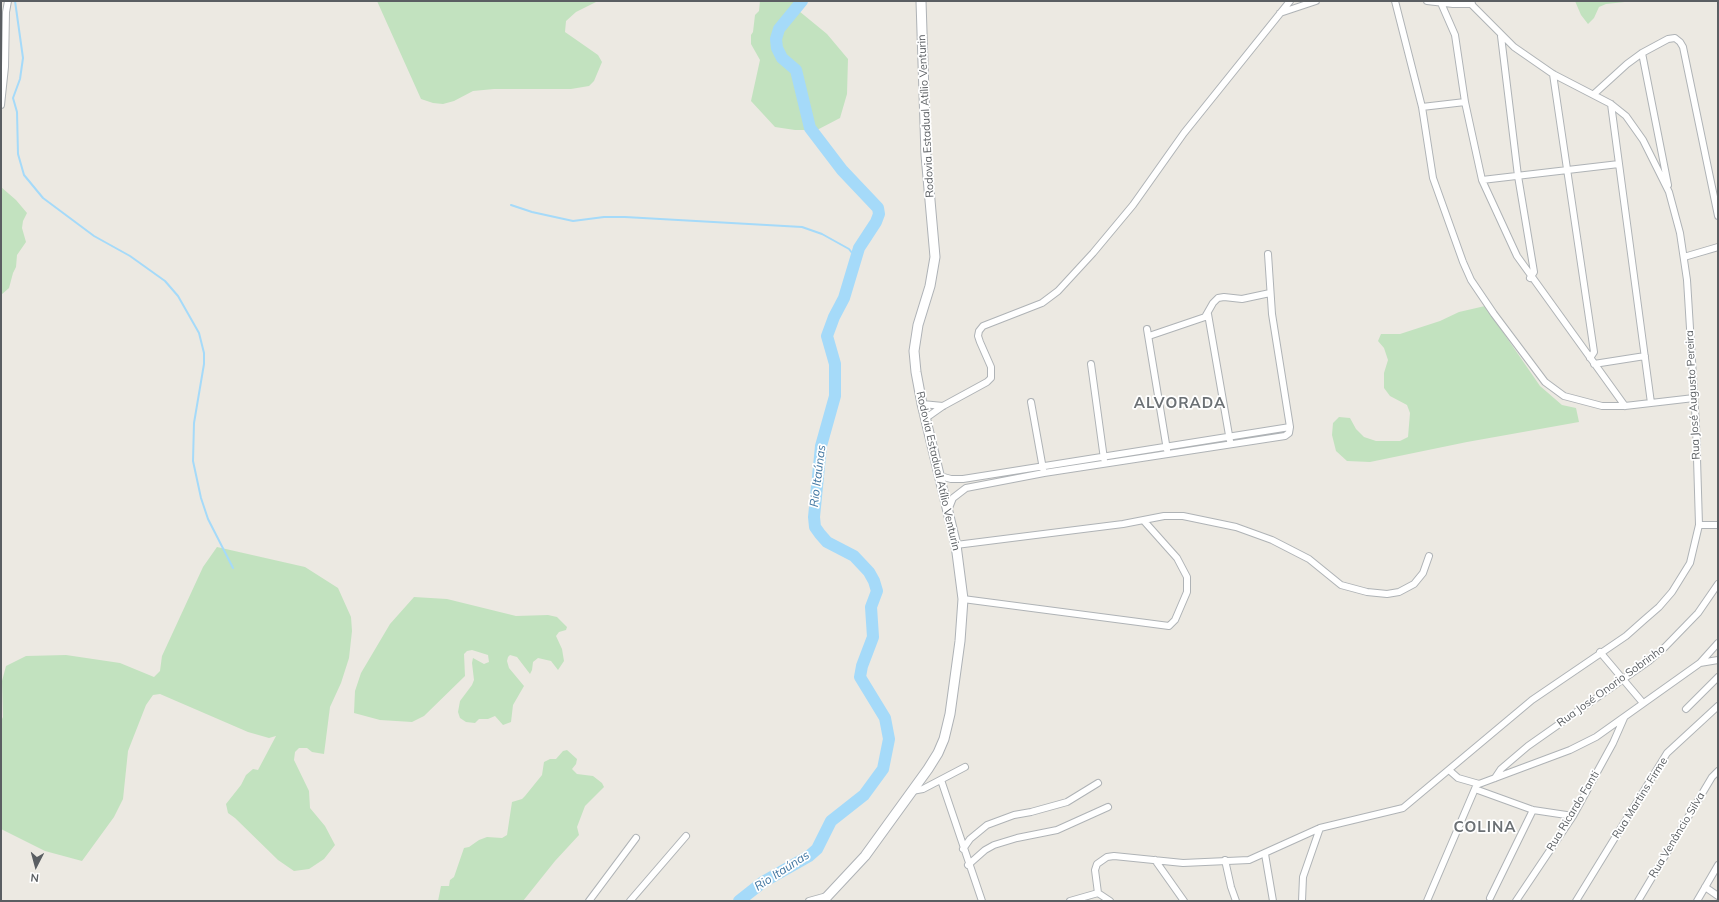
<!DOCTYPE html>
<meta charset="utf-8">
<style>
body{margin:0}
#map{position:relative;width:1719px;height:902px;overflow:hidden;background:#ece9e2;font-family:Mulish,sans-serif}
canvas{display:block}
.frame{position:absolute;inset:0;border:2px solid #5a5e62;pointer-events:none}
.north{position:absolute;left:16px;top:846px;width:40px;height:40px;-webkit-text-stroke:3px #fff;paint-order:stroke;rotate:186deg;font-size:11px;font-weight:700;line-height:16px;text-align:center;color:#5a5e62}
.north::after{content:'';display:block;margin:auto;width:14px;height:18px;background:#5a5e62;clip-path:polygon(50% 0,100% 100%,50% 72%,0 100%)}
</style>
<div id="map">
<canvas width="1719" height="902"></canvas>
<div class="frame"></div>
<div class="north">N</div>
</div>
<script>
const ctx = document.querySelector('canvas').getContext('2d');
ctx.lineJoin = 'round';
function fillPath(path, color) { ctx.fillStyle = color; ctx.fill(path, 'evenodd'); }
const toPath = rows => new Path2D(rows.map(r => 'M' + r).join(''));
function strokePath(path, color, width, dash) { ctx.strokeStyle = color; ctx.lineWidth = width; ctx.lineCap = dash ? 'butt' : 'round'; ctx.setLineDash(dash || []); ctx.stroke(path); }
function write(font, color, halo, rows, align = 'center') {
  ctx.font = font + ' Mulish,sans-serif'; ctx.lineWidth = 3.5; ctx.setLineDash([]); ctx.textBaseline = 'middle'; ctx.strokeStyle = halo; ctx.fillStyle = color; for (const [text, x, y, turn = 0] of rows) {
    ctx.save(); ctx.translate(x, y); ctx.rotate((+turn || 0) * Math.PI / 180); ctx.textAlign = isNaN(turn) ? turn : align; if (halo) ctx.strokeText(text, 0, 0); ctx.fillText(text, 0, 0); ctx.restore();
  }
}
const green = toPath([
 [377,1,598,1,576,12,566,21,565,32,598,55,602,62,594,81,589,86,571,89,494,89,473,91,454,101,443,104,433,103,421,99],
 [760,1,795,1,799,11,827,34,848,59,847,94,840,118,817,130,795,130,775,127,751,101,760,60,751,44,751,35,753,32,755,15,759,11],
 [1575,1,1634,1,1606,4,1599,7,1594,18,1588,24,1581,15],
 [1,187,16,200,27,213,23,221,22,228,26,242,17,255,16,267,13,273,9,288,1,295],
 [1485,306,1540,386,1562,405,1576,408,1579,422,1467,442,1370,462,1347,461,1336,451,1332,435,1333,423,1339,417,1350,418,1356,429,1364,437,1376,441,1400,441,1408,437,1410,413,1407,405,1390,396,1384,388,1384,373,1388,360,1384,348,1378,341,1381,334,1400,334,1440,321,1459,312],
 [217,547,305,567,338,588,351,617,352,631,349,658,341,683,330,707,324,754,312,752,307,748,299,748,295,752,294,760,309,791,310,808,325,826,335,845,324,859,309,869,294,871,278,860,235,818,228,813,226,804,241,785,246,775,253,769,258,770,276,736,269,738,248,732,160,694,153,695,146,705,128,751,123,799,114,817,82,861,45,851,1,829,1,721,3,717,2,681,6,666,26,656,66,655,120,663,154,677,160,671,162,656,203,567],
 [414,597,447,599,516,616,548,615,557,617,567,627,566,630,559,632,556,636,562,649,564,661,558,670,551,661,538,658,533,662,532,670,530,674,517,657,510,655,508,657,507,661,509,668,524,686,513,705,511,722,503,725,495,716,488,719,479,719,475,723,466,722,460,718,458,712,460,701,472,685,474,680,472,663,473,658,484,664,489,662,488,655,472,650,467,651,464,654,465,676,424,716,412,722,380,720,354,713,355,691,361,673,390,624],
 [567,750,577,759,576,764,572,769,577,774,593,776,602,783,604,787,585,806,577,827,579,835,555,861,523,901,438,901,441,886,449,886,450,880,454,877,464,848,469,847,479,840,487,837,502,838,507,835,512,802,522,799,525,796,542,775,544,762,550,759,556,759,563,751]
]);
const stream = toPath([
 [15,1,23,58,20,79,13,98,17,112,18,154,24,175,43,198,94,236,130,256,165,281,178,296,199,333,204,353,204,364,194,423,193,461,201,498,208,519,233,568],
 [511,205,532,212,573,221,604,217,625,217,802,227,822,234,849,249,856,258]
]);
const river = toPath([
 [739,901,763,882,809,856,817,849,831,821,864,795,883,769,889,739,885,718,860,677,862,666,873,637,871,607,877,591,874,581,869,572,854,556,827,542,820,534,815,527,814,517,821,446,835,396,835,364,827,336,834,317,844,298,859,248,876,222,879,214,878,208,842,170,810,128,796,70,782,58,777,48,776,39,779,29,802,1]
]);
const street = toPath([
 [1395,1,1422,107,1433,178,1463,262,1471,280,1494,314,1545,382,1564,396,1602,406,1625,406,1694,398],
 [1427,1,1453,4,1472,4],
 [1441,3,1455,35,1465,102,1482,180,1517,256,1625,406],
 [1280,13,1316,1],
 [1501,36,1518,176,1534,272,1530,278],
 [1642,53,1668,185],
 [1553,74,1594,352,1590,358],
 [1594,94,1627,64,1642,53,1668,39,1675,38,1680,42,1683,47,1718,216],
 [1611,104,1651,403],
 [1,105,5,67,6,12,8,1],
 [1422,107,1465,102],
 [1482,180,1619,164],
 [1268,254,1272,314,1290,427],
 [1684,257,1718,247],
 [1208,314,1230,441],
 [1147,329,1167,450],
 [1149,336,1205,317,1213,303,1218,298,1224,297,1242,299,1270,293],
 [1091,364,1104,459],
 [1594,364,1645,356],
 [1031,402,1043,469],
 [922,404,943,406],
 [926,418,943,406,987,382,991,378,991,367,980,342,978,336,979,331,983,326,1042,303,1058,291,1093,253,1133,205,1184,133,1290,1],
 [940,476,951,479,963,479,1290,427,1289,433,1285,436,1044,473,966,488,953,498,949,508],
 [1699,525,1718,525],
 [956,545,1123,524,1164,516,1183,516,1236,527,1272,540,1309,559,1341,585,1367,592,1387,594,1399,592,1414,584,1423,573,1429,556],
 [963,599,1169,626,1175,620,1187,592,1187,577,1177,558,1144,521],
 [1600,652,1643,703],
 [1700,663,1718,643],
 [1686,709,1718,677],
 [1449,770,1458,778,1479,784,1570,750,1596,737,1700,663,1718,660],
 [1495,778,1501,769,1528,746,1649,661,1665,647,1698,613,1718,584],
 [941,780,982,901],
 [1475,789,1533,810,1573,816],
 [912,791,923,789,965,767],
 [963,849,970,839,987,825,1014,815,1031,812,1067,802,1098,783],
 [1265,854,1273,901],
 [1155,860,1184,901],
 [1225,860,1231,887,1236,901],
 [968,865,985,850,994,845,1017,838,1057,830,1108,807],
 [1705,887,1718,896],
 [1098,893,1095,870,1097,864,1107,857,1114,856,1183,863,1249,860,1320,828,1403,808,1532,700,1626,636,1644,620,1659,607,1672,592,1690,563,1699,525,1696,425,1687,280,1680,233,1669,192,1643,140,1626,116,1611,104,1553,74,1514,47,1468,1],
 [1098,893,1110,901],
 [1490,898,1533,810],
 [589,901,636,838],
 [630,901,686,836],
 [809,901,827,896],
 [1070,901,1098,893],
 [1302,901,1303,877,1320,828],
 [1427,901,1477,784],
 [1516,901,1573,816,1613,743,1624,718],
 [1576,901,1667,753,1718,706],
 [1638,901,1712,777,1718,771],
 [1697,901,1718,865]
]);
const secondary = toPath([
 [823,901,865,856,928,769,938,753,944,739,950,714,960,641,963,599,956,545,922,404,916,372,914,351,918,325,930,286,935,257,926,155,921,1]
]);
const streetNames = [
 ["Rodovia Estadual Atílio Venturin",926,116,-93],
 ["Rua José Augusto Pereira",1693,395,-93],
 ["Rodovia Estadual Atílio Venturin",938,471,77],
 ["Rua José Onorio Sobrinho",1611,686,-36],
 ["Rua Martins Firme",1640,798,-58],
 ["Rua Ricardo Fanti",1573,811,-59],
 ["Rua Venâncio Silva",1677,835,-59]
];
const waterNames = [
 ["Rio Itaúnas",818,476,-83],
 ["Rio Itaúnas",782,871,-33]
];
const districtNames = [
 ["ALVORADA",1180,403],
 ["COLINA",1485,827]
];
fillPath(green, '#c2e2bf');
strokePath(stream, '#a5daf9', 2);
strokePath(river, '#a5daf9', 12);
strokePath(street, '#afb3b6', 8);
strokePath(secondary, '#aeb2b6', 11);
strokePath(street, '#fff', 6);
strokePath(secondary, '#fff', 9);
write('11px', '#5a5e62', '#fff', streetNames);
write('italic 12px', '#4176a1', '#fff', waterNames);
ctx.letterSpacing = '1px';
write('bold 15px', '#6b7074', '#fff', districtNames);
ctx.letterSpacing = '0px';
</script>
